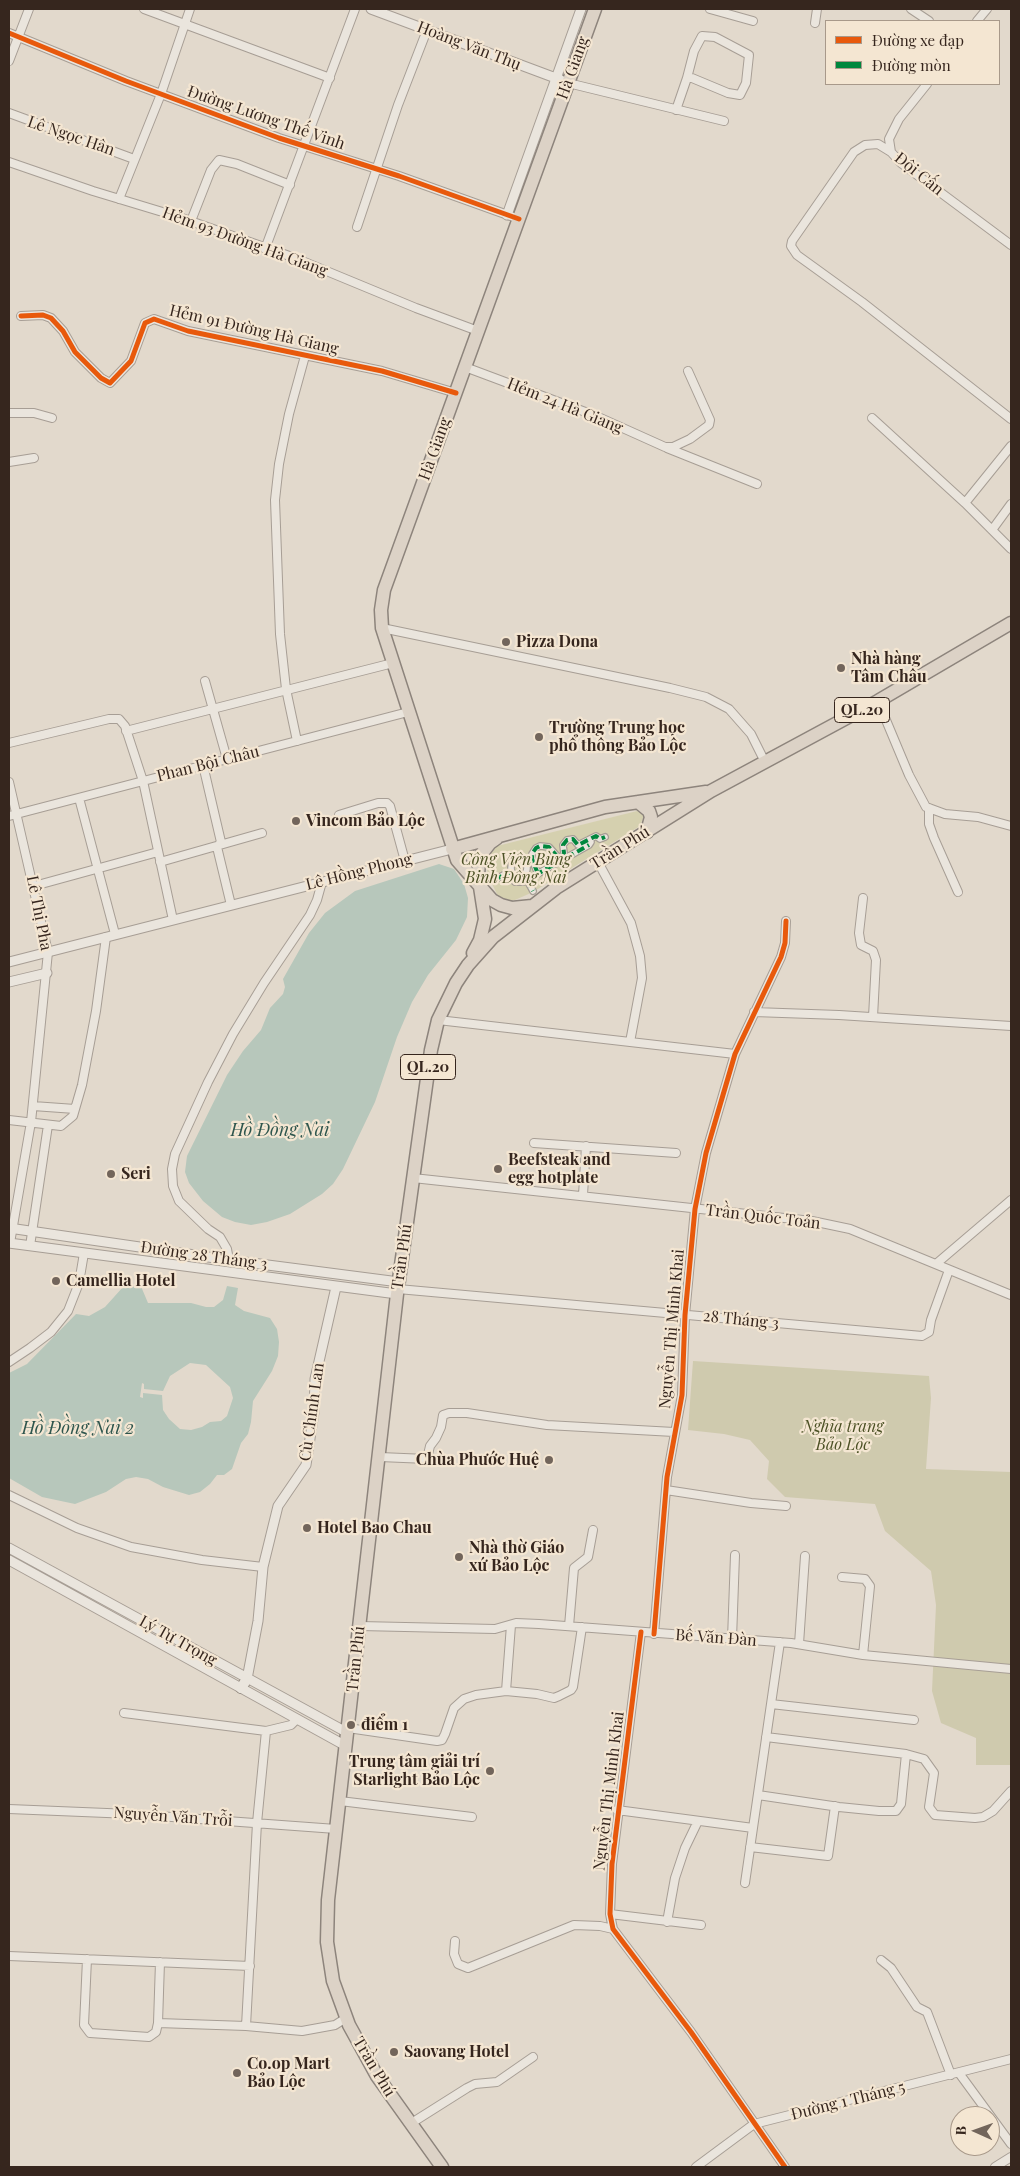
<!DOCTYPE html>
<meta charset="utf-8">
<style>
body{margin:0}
#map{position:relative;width:1020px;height:2176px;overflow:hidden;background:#e2d9cc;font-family:"Playfair Display",serif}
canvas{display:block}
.frame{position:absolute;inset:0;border:10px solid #36261e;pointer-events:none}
.legend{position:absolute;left:825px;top:20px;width:175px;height:65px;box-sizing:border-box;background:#f4e6d2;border:1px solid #a8998a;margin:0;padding:6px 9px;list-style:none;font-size:15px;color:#36261e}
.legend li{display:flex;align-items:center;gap:10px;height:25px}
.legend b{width:25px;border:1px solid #a8998a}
.north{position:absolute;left:950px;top:2106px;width:50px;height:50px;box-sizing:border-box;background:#f4e6d2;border:1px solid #a8998a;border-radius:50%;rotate:272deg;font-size:14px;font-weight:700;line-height:20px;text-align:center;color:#36261e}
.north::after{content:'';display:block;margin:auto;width:18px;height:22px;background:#72655b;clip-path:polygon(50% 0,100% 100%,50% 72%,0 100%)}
</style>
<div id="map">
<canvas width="1020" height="2176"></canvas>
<div class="frame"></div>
<ul class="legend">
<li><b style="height:6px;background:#e8590c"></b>Đường xe đạp</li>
<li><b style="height:6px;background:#00873e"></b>Đường mòn</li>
</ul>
<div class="north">B</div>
</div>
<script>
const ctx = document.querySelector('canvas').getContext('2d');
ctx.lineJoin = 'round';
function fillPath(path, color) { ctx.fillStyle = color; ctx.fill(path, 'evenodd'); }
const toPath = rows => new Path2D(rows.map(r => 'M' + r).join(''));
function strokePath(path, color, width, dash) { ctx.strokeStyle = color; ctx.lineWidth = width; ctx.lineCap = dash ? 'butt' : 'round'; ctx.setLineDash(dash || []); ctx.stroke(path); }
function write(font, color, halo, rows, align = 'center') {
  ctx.font = font + ' "Playfair Display",serif'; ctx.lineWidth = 4.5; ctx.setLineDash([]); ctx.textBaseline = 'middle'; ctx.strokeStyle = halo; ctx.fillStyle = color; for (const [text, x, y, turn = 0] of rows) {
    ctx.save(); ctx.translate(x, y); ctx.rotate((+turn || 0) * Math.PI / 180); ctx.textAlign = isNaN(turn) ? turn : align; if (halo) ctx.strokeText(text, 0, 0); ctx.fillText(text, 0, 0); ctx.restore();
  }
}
const green = toPath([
 [637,811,644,815,640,826,533,892,515,900,509,900,498,896,487,874,488,858,497,846]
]);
const cemetery = toPath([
 [693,1361,929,1376,931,1398,926,1469,1011,1472,1011,1765,976,1765,976,1738,941,1723,932,1691,936,1605,931,1571,885,1531,875,1504,785,1497,767,1479,769,1461,750,1440,724,1434,688,1430]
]);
const water = toPath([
 [439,864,454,869,464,884,468,898,467,917,456,940,428,975,412,1002,397,1037,375,1102,343,1169,333,1184,322,1194,290,1214,267,1222,251,1225,235,1222,222,1217,203,1201,189,1183,185,1172,187,1156,227,1075,243,1051,261,1030,270,1008,283,994,285,987,283,979,309,933,325,913,355,891],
 [140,1284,148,1303,191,1303,206,1307,214,1307,223,1300,227,1286,238,1288,235,1305,244,1311,270,1318,277,1329,279,1342,278,1356,272,1371,253,1401,251,1422,248,1434,241,1443,232,1469,224,1475,217,1475,210,1484,200,1492,189,1495,163,1487,148,1479,136,1477,126,1479,106,1492,75,1504,42,1497,9,1478,9,1373,27,1364,76,1314,89,1316,105,1307,123,1287],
 [190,1363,206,1365,230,1387,233,1398,227,1416,221,1421,210,1422,202,1427,191,1430,180,1429,169,1419,163,1410,162,1395,143,1393,143,1398,140,1397,142,1383,144,1384,144,1389,163,1391,170,1376]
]);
const pedestrian = toPath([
 '511 868a8 8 0 1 1 16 0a8 8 0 1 1-16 0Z',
 [538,874,532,859,532,854,536,848,540,846,549,847,557,856,562,858,564,853,563,845,567,840,573,839,578,845,596,836,600,839,605,837],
 [495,880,507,873,515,882,523,882,589,845,591,842,590,839],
 [527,880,533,891]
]);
const minor = toPath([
 [144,9,330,78],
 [710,9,753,21],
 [911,9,929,21],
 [977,21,987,9],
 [815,23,817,9],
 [9,33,126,81,279,138,399,176,519,219],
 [9,61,29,9],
 [568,83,724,121],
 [927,84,899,119,889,139,891,152,901,163,1011,245],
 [676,110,687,78,692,78,728,93,740,95,746,83,749,55,715,37,702,36,694,51,687,78],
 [9,113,134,159],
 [891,152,878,144,865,145,854,152,792,241,791,246,797,255,862,302,1011,419],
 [9,162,93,191,179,217,295,258,416,308,478,331],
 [119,199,161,94,190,9],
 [191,221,211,170,219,160,237,164,290,185],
 [357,227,398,105,427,30],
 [265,249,355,9],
 [21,316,43,315,51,318,63,331,75,352,101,378,110,383,131,361,145,323,154,319,188,331,382,371,456,393],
 [465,367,596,416,665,447,673,447,690,439,709,425,710,420,688,371],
 [9,413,34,413,52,418],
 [872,418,965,503,1011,549],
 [667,448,757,484],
 [9,462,34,458],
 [965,503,1011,446],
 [992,530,1011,504],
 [382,628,670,688,706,697,729,709,751,734,765,762],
 [205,681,227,759],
 [878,701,909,775,926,807,945,814,978,817,1011,826],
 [126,731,393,663],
 [297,741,286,689,280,634,275,500,279,464,289,414,305,356],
 [9,743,109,719,119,719,125,726,143,781,173,920],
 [203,765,221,842,217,847,231,905],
 [9,782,48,952,31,1122,10,1243],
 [79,798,115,934],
 [929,808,929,824,934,838,958,892],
 [339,815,378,803,387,803,390,806,405,861],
 [9,816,408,712],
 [160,862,262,833],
 [598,862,631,923,640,956,642,978,630,1042],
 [34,886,158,852],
 [863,898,859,933,861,945,873,951,876,960,873,1017],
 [754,1012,839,1015,1011,1026],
 [438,1020,735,1054],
 [33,1106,75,1109],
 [9,1120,61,1126,73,1116,82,1085,96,1011,106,937],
 [534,1143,676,1153],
 [413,1178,812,1221,850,1229,1011,1295],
 [583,1195,586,1146],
 [30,1246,48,1125],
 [229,1260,227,1249,220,1237,208,1229,179,1201,173,1186,172,1169,175,1154,208,1082,233,1034,264,983,310,915,317,900,322,882],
 [936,1264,1011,1200],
 [398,1289,922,1336,929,1332,931,1320,949,1270],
 [9,1362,30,1348,51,1332,68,1311,79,1283,84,1253],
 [380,1457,427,1459,430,1446,436,1438,441,1427,443,1415,449,1413,467,1413,547,1425,674,1432],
 [666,1490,751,1503,786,1506],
 [9,1495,77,1528,131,1547,202,1560,263,1567],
 [842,1577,865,1579,870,1586,863,1655],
 [360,1626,495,1629,516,1623,539,1624,791,1643,863,1655,1011,1669],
 [569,1626,574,1568,588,1557,593,1530],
 [641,1632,612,1864,610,1914,613,1929,691,2032,785,2167],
 [654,1634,667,1477,682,1395,685,1315,695,1209,706,1153,735,1054,781,957,785,943,786,921],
 [732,1639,735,1555],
 [799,1644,805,1556],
 [506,1691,511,1625],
 [771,1704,914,1720],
 [124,1713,266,1731,291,1725,297,1719],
 [348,1728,437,1741,442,1740,445,1734,454,1708,464,1699,476,1695,506,1691,537,1694,554,1698,559,1696,571,1690,573,1687,582,1627],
 [766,1737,906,1754,924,1759,934,1773,929,1807,935,1815,975,1818,983,1817,993,1811,1011,1791],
 [758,1795,839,1807,879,1811,896,1811,901,1804,906,1754],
 [340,1801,472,1817],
 [9,1809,131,1814,336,1829],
 [617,1810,753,1828],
 [750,1847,828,1856,835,1806],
 [745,1883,780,1642],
 [610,1914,701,1925],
 [667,1922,675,1878,685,1848,698,1821],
 [455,1941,454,1954,458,1964,468,1968,574,1925,600,1926,613,1929],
 [9,1956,250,1966],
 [87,1959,84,2025,90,2033,149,2037,156,2032,158,2023,160,1962],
 [881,1960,891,1968,917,2007,927,2012,951,2075],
 [158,2023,246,2026,302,2031,335,2025,346,2018],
 [246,2026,257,1823,266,1731],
 [959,2073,1011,2144],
 [410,2124,467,2088,475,2084,497,2082,533,2057],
 [696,2167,754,2124,1011,2059],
 [995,2167,1011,2157]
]);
const tertiary = toPath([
 [371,9,561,80],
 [507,215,581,9],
 [9,962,452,849],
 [9,982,47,973],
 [9,1228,229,1260,399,1282],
 [9,1243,397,1294],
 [9,1548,348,1733],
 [9,1560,346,1746],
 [247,1679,258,1621,263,1567,278,1506,306,1465,314,1412,315,1379,336,1287]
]);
const secondary = toPath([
 [241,1688,247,1679]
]);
const trunk = toPath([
 [638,802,649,811,651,817,647,832],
 [452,849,605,807,706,792],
 [532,906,512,908,501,905,492,900,457,860,382,628,381,610,384,590,595,9],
 [473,953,480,940,485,919,478,874,479,863,483,852,490,843,497,838],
 [442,2167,377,2076,349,2025,333,1981,327,1942,328,1900,397,1294,431,1050,438,1020,456,983,468,965,493,937,556,888,711,791,878,701,1011,623]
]);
const quiet = toPath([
 [538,874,532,859,532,854,536,848,540,846,549,847,557,856,562,858,564,853,563,845,567,840,573,839,578,845,596,836,600,839,605,837],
 [495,880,507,873,515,882,523,882,589,845],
 [527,880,533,891]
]);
const cycleway = toPath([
 [9,33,126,81,279,138,399,176,519,219],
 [21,316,43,315,51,318,63,331,75,352,101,378,110,383,131,361,145,323,154,319,188,331,382,371,456,393],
 [641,1632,612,1864,610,1914,613,1929,691,2032,785,2167],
 [654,1634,667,1477,682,1395,685,1315,695,1209,706,1153,735,1054,781,957,785,943,786,921]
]);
const markers = [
 [506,642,5,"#72655b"],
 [841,668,5,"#72655b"],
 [539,737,5,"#72655b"],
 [296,821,5,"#72655b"],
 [498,1169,5,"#72655b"],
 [111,1174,5,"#72655b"],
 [56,1281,5,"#72655b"],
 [549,1460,5,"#72655b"],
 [307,1528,5,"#72655b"],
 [459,1557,5,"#72655b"],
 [351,1725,5,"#72655b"],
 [490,1771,5,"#72655b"],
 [394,2052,5,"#72655b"],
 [237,2073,5,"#72655b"]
];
const shields = [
 [862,710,55],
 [428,1067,55]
];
const shieldNames = [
 ["QL.20",862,710],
 ["QL.20",428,1067]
];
const streetNames = [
 ["Hoàng Văn Thụ",469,46,21],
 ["Hà Giang",573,68,-70],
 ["Đường Lương Thế Vinh",266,118,19],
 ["Lê Ngọc Hân",71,136,19],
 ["Đội Cấn",919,174,39],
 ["Hẻm 93 Đường Hà Giang",245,242,20],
 ["Hẻm 91 Đường Hà Giang",254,330,13],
 ["Hẻm 24 Hà Giang",565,406,22],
 ["Hà Giang",435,449,-70],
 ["Phan Bội Châu",208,764,-14],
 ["Trần Phú",620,848,-32],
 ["Lê Hồng Phong",359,872,-14],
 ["Lê Thị Pha",39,913,79],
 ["Trần Quốc Toản",763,1217,7],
 ["Đường 28 Tháng 3",204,1256,8],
 ["Trần Phú",402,1257,-82],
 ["28 Tháng 3",741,1320,6],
 ["Nguyễn Thị Minh Khai",672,1329,-85],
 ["Cù Chính Lan",312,1412,-82],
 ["Bế Văn Đàn",716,1638,4],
 ["Lý Tự Trọng",178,1641,29],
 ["Trần Phú",356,1659,-84],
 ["Nguyễn Thị Minh Khai",609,1791,-83],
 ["Nguyễn Văn Trỗi",173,1817,4],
 ["Trần Phú",374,2067,59],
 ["Đường 1 Tháng 5",848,2101,-14]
];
const poiNames = [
 ["Pizza Dona",516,642],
 ["Nhà hàng",851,659],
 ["Tâm Châu",851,677],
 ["Trường Trung học",549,728],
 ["phổ thông Bảo Lộc",549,746],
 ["Vincom Bảo Lộc",306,821],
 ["Beefsteak and",508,1160],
 ["egg hotplate",508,1178],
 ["Seri",121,1174],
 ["Camellia Hotel",66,1281],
 ["Chùa Phước Huệ",539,1460,"right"],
 ["Hotel Bao Chau",317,1528],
 ["Nhà thờ Giáo",469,1548],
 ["xứ Bảo Lộc",469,1566],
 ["điểm 1",361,1725],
 ["Trung tâm giải trí",480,1762,"right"],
 ["Starlight Bảo Lộc",480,1780,"right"],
 ["Saovang Hotel",404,2052],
 ["Co.op Mart",247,2064],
 ["Bảo Lộc",247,2082]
];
const parkNames = [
 ["Công Viên Bùng",516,860],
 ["Binh Đồng Nai",516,878],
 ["Nghĩa trang",843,1427],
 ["Bảo Lộc",843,1445]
];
const waterNames = [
 ["Hồ Đồng Nai",280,1130],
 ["Hồ Đồng Nai 2",78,1428]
];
fillPath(green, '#d5d0af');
fillPath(cemetery, '#cfcaae');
fillPath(water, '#b7c7bb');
strokePath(pedestrian, '#a79e95', 8);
strokePath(minor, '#a79e95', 10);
strokePath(tertiary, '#a79e95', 11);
strokePath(secondary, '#978e85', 12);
strokePath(trunk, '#8d847c', 15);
strokePath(pedestrian, '#eae5dd', 5.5);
strokePath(minor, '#eae5dd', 8);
strokePath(tertiary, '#eae5dd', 9);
strokePath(secondary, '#eae5dd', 10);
strokePath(trunk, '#dcd2c6', 12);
strokePath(quiet, '#00873e', 4, [8, 4]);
strokePath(cycleway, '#e8590c', 5);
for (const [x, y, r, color] of markers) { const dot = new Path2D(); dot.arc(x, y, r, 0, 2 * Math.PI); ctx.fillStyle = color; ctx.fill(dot); strokePath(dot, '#f4e6d2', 2); }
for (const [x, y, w] of shields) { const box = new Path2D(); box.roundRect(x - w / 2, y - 12.5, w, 25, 4); ctx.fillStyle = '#f4e6d2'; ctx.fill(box); strokePath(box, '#36261e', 1); }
write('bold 15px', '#36261e', null, shieldNames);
write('16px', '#36261e', '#f4e6d2', streetNames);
write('bold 16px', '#36261e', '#f4e6d2', poiNames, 'left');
write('italic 16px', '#4c5125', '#f4e6d2', parkNames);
write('italic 18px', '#2e554d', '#f4e6d2', waterNames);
</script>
